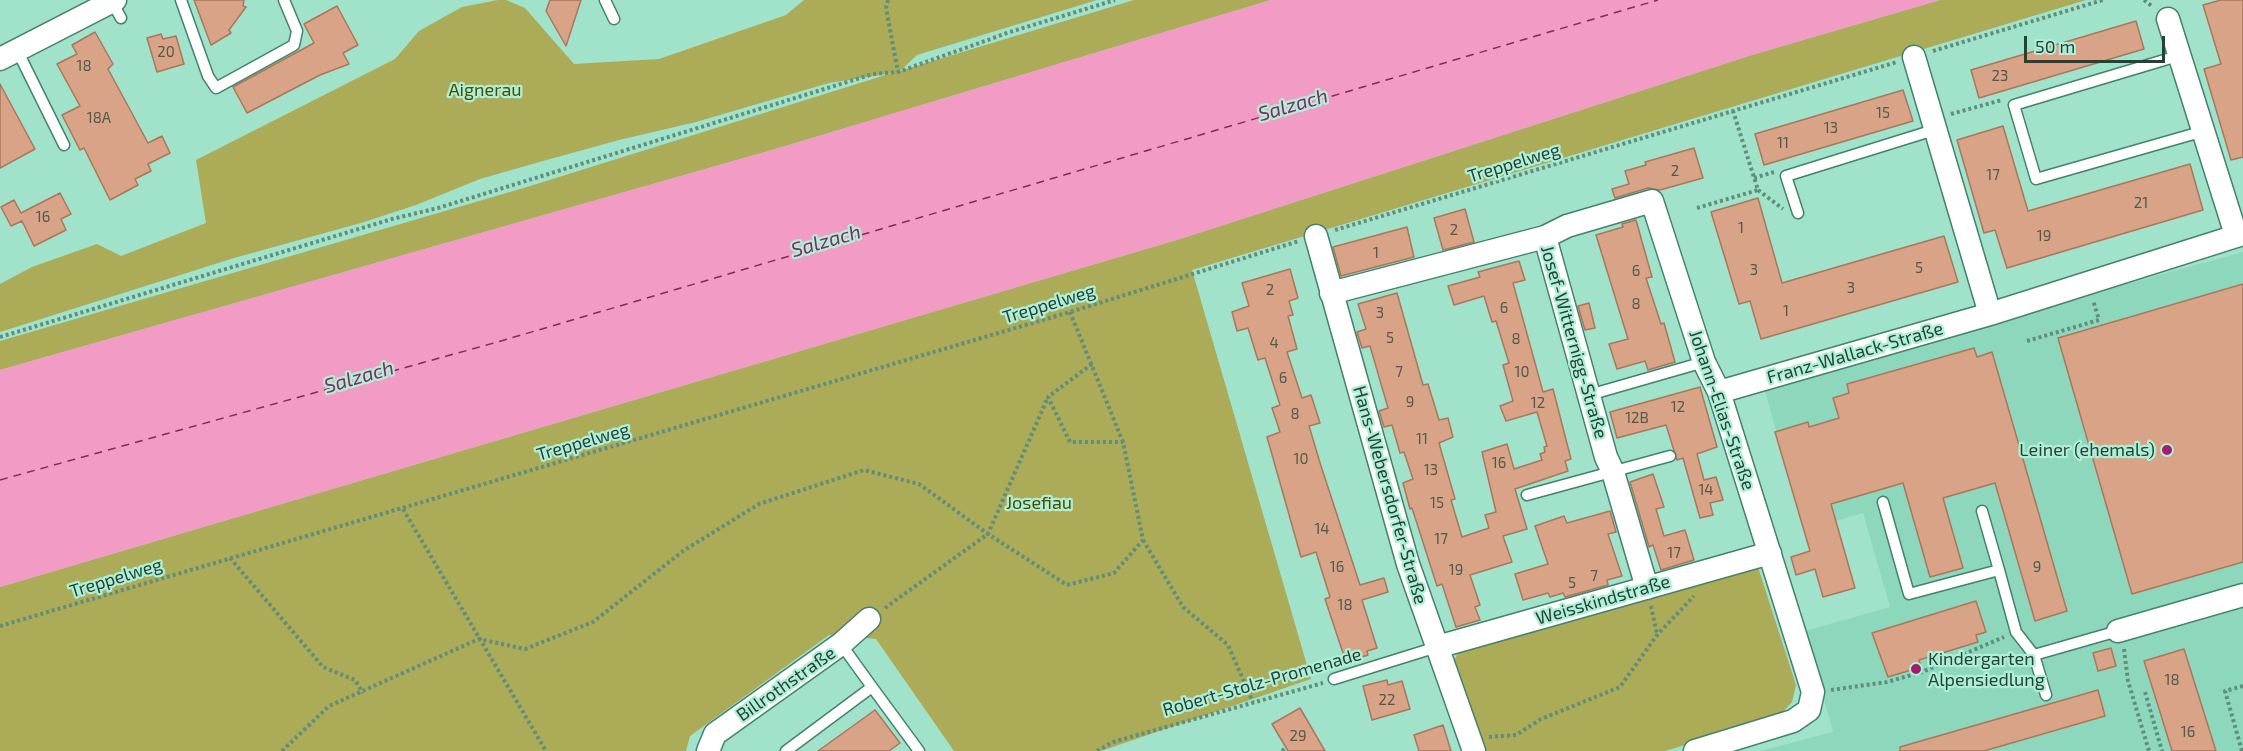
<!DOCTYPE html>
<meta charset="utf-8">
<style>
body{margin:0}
#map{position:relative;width:2243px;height:751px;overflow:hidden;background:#a1e2ca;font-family:"Exo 2",sans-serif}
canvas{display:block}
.scale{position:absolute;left:2024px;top:36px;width:141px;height:27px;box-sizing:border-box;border:3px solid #264137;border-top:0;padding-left:8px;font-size:18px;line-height:21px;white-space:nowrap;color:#264137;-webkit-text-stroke:4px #aeefd7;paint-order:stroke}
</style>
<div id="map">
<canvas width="2243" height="751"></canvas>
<div class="scale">50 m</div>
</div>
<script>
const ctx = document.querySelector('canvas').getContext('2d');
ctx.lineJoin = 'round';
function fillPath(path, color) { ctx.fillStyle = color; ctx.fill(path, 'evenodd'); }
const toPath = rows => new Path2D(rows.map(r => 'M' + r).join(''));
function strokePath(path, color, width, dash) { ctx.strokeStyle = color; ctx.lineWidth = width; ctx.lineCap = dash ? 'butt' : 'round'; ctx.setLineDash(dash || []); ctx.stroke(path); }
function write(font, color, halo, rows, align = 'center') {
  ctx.font = font + ' "Exo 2",sans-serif'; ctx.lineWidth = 4.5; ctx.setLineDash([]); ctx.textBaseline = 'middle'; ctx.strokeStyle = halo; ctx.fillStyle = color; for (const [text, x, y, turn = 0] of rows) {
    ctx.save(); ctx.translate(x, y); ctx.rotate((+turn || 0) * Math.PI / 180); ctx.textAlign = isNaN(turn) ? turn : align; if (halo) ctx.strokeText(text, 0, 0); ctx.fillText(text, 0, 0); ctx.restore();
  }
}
const built = toPath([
 [2243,252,2243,751,1760,751,1833,732,1805,631,1890,607,1863,513,1804,530,1763,384]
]);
const green = toPath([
 [498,0,506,0,525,8,574,64,659,59,786,15,804,0,1097,0,917,55,900,71,1134,0,1271,0,772,150,0,370,0,341,527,187,892,73,829,83,696,122,619,140,543,161,480,179,416,205,361,223,234,258,0,332,0,284,32,267,97,244,121,256,206,223,196,160,395,59,419,31,462,7],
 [1940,0,2086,0,1192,270,1311,679,1101,751,954,751,876,639,829,635,690,736,686,751,0,751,0,587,1180,239,1752,55],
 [1757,564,1796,685,1792,702,1777,718,1665,751,1485,751,1454,662,1458,651]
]);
const water = toPath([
 [1271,0,1940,0,1752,55,1180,239,0,587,0,370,772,150]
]);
const ferry = toPath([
 [0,480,501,341,1658,0]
]);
const building = toPath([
 [194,0,244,0,243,6,246,7,229,30,231,33,211,45,194,0],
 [550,0,581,0,566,46,546,11,550,0],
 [2221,0,2243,0,2243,157,2231,160,2204,69,2221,64,2203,5,2221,0],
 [337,6,358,45,343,53,349,64,320,75,247,113,233,87,314,43,304,24,337,6],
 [2136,21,2144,49,1979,98,1971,70,2136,21],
 [95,32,113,64,108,69,148,143,162,136,170,153,148,164,151,171,135,179,138,185,110,200,84,148,80,150,62,115,80,106,57,64,77,54,72,45,95,32],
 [161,34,163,39,176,36,184,64,157,72,147,38,161,34],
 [0,84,35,149,0,168,0,84],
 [1903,90,1913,121,1764,165,1755,134,1903,90],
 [2003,126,2028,211,2190,164,2203,210,2007,268,1995,230,1984,233,1957,140,2003,126],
 [1694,148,1703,178,1660,190,1648,188,1615,198,1612,189,1629,184,1625,171,1646,165,1645,162,1694,148],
 [60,193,71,214,61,219,66,230,34,246,22,221,11,226,1,207,14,200,21,213,60,193],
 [1758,198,1782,283,1944,236,1958,282,1761,339,1750,301,1739,304,1711,212,1758,198],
 [1465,209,1474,242,1443,250,1434,218,1465,209],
 [1636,220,1652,277,1646,278,1661,324,1664,323,1675,362,1648,370,1645,361,1617,369,1609,344,1628,339,1596,235,1623,227,1622,224,1636,220],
 [1407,227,1414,257,1341,276,1333,247,1407,227],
 [1519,261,1525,280,1513,283,1543,392,1553,389,1571,459,1565,461,1568,471,1515,489,1527,529,1503,536,1512,562,1470,575,1480,605,1475,607,1480,620,1456,627,1442,584,1437,586,1412,508,1410,509,1403,483,1413,479,1404,452,1400,453,1392,425,1384,427,1379,411,1388,408,1370,346,1362,348,1357,332,1366,329,1358,304,1397,293,1423,385,1428,384,1439,420,1448,418,1453,437,1439,443,1455,499,1451,500,1462,537,1489,528,1485,515,1496,512,1482,452,1507,444,1514,469,1542,460,1540,454,1545,452,1544,447,1547,446,1537,412,1506,421,1500,406,1513,401,1503,365,1509,363,1496,321,1492,322,1484,296,1454,305,1448,286,1480,277,1478,272,1519,261],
 [1290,269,1298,298,1289,301,1293,315,1288,316,1297,349,1287,352,1302,398,1311,395,1320,423,1309,426,1321,466,1360,585,1384,578,1388,592,1362,600,1377,648,1367,651,1368,655,1346,662,1325,599,1330,597,1316,552,1301,557,1267,437,1280,432,1272,408,1280,405,1265,358,1258,360,1248,328,1237,331,1232,312,1249,306,1242,283,1290,269],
 [2243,284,2243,562,2132,594,2058,338,2243,284],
 [1589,303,1595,328,1585,330,1578,306,1589,303],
 [1974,348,1977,357,1992,352,2067,611,2035,621,1995,483,1943,498,1963,568,1930,577,1903,483,1831,504,1855,588,1823,597,1815,569,1796,575,1791,557,1810,551,1775,432,1808,422,1809,427,1839,418,1833,398,1849,393,1847,384,1974,348],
 [1700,387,1717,447,1697,454,1704,480,1716,477,1723,500,1710,503,1713,515,1700,518,1683,458,1677,460,1666,425,1617,438,1610,412,1700,387],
 [1653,474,1664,507,1656,509,1664,536,1685,530,1694,560,1661,570,1653,545,1649,547,1630,482,1653,474],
 [1610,511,1616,532,1608,534,1622,576,1607,580,1608,585,1565,597,1563,593,1550,597,1548,593,1523,600,1515,574,1548,564,1535,526,1564,516,1567,523,1610,511],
 [1976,601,1986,632,1976,635,1978,642,1919,660,1921,667,1888,677,1872,633,1976,601],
 [2111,648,2116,666,2098,671,2093,653,2111,648],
 [2184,649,2216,751,2172,751,2160,712,2144,661,2184,649],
 [1387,680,1388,685,1402,681,1410,709,1372,720,1363,686,1387,680],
 [2098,690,2105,716,1984,751,1900,751,1900,747,2098,690],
 [1300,708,1325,751,1288,751,1272,724,1300,708],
 [875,710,900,743,889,751,818,751,875,710],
 [1443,725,1451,751,1419,751,1414,735,1443,725]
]);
const path = toPath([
 [888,0,886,8,898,72],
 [2144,0,2153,7],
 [1933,51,2103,0],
 [1951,114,2002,100],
 [1754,178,1774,172],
 [1758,190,1783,209],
 [1697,208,1758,190,1733,111],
 [1335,230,1897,62],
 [0,337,392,219,438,208,873,74,898,72,1010,32,1115,0],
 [2027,341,2099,320,2093,300],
 [1092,364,1048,397,1070,442,1123,442],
 [403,509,546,751],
 [1143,540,1183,607,1228,645,1253,702],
 [230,558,323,667,355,680,363,693],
 [1651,606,1657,634],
 [885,608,988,534,1048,397],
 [0,626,1070,312,1299,241],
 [2124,649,2128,681,2149,751],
 [1831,690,1887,682,1922,672,2004,637],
 [2145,692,2162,751],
 [1489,737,1516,735,1541,719,1620,687,1657,635,1694,596],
 [282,751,329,706,479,639,525,649,593,622,683,551,759,504,864,470,919,484,988,534,1067,585,1114,573,1143,540,1123,442,1070,312],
 [1097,751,1113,742,1323,683],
 [1282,751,1286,748],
 [2242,751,2225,691,2243,686]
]);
const lane = toPath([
 [181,0,208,76,216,88,294,45,297,31,284,0],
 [605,0,614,19],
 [112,2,121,18],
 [17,50,64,145],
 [2181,55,2014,105,2036,179,2204,131],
 [1798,213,1786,176,1934,130],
 [1589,395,1704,362],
 [1527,495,1670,456],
 [1883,502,1909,594,1999,570,2016,632,2034,655,2118,631],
 [1982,511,1999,570],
 [2034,655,2046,695],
 [1334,679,1437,647],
 [872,687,919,751],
 [786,751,872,687,841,644]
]);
const street = toPath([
 [2168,19,2236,235],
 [1914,57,1990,314],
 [0,59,115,0],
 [1316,236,1408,564,1474,751],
 [1545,237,1606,457,1613,472,1647,588],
 [1331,293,1545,237,1567,226,1652,201,1704,362,1719,392,1813,692,1809,710,1793,721,1695,751],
 [1719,392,1990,314,2243,234],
 [2118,631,2243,595],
 [1437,647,1770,553],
 [708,751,715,734,841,644,869,619]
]);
const markers = [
 [2167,450,6,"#a11e6e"],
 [1916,669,6,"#a11e6e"]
];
const numberNames = [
 ["20",166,52],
 ["18",84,66],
 ["23",2000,76],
 ["15",1883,113],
 ["18A",99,118],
 ["13",1831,128],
 ["11",1783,143],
 ["2",1675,171],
 ["17",1993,175],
 ["21",2141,203],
 ["16",43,217],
 ["1",1741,228],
 ["2",1454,230],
 ["19",2044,236],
 ["1",1376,253],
 ["5",1919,268],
 ["3",1754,270],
 ["6",1636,271],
 ["3",1851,288],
 ["2",1270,290],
 ["8",1636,304],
 ["6",1504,308],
 ["1",1786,311],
 ["3",1380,313],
 ["5",1390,338],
 ["8",1516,339],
 ["4",1274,343],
 ["7",1399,372],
 ["10",1522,372],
 ["6",1283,378],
 ["9",1410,402],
 ["12",1538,403],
 ["12",1678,407],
 ["8",1295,414],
 ["12B",1637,418],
 ["11",1422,439],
 ["10",1301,459],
 ["16",1499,463],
 ["13",1431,470],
 ["14",1706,490],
 ["15",1437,503],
 ["14",1322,529],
 ["17",1441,539],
 ["17",1674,553],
 ["16",1337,567],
 ["9",2037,567],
 ["19",1456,570],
 ["7",1594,576],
 ["5",1572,583],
 ["18",1345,605],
 ["18",2172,680],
 ["22",1387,700],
 ["16",2188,732],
 ["29",1298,736]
];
const parkNames = [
 ["Aignerau",485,90],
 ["Josefiau",1039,503]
];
const streetNames = [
 ["Treppelweg",1514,163,-17],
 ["Treppelweg",1049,304,-17],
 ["Josef-Witternigg-Straße",1574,342,74],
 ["Franz-Wallack-Straße",1855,353,-16],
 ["Johann-Elias-Straße",1722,410,71],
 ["Treppelweg",583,442,-16],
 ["Hans-Webersdorfer-Straße",1390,495,74],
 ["Treppelweg",116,578,-17],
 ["Weisskindstraße",1603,600,-16],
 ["Robert-Stolz-Promenade",1262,682,-16],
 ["Billrothstraße",786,684,-35]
];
const poiNames = [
 ["Leiner (ehemals)",2155,450],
 ["Kindergarten",1928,659,"left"],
 ["Alpensiedlung",1928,680,"left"]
];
const waterNames = [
 ["Salzach",1293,105,-16],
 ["Salzach",826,241,-16],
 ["Salzach",359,377,-16]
];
fillPath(built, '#8dd8bd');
fillPath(green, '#abab58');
fillPath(water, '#f19bc5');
strokePath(ferry, '#8a2760', 1.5, [8, 6]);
fillPath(building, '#d8a387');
strokePath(building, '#a9775c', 1.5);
strokePath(lane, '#43826d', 13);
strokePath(street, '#43826d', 25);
strokePath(path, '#608d7c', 4, [3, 3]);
strokePath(lane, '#fff', 10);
strokePath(street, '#fff', 22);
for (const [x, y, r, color] of markers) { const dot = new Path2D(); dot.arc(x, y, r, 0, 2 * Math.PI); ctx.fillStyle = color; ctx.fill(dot); strokePath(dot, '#aeefd7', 2); }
write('15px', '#525a4b', null, numberNames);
write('18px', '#4c4c00', '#aeefd7', parkNames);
write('18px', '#264137', '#aeefd7', streetNames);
write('18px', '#264137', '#aeefd7', poiNames, 'right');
write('italic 20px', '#8a2760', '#aeefd7', waterNames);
</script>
